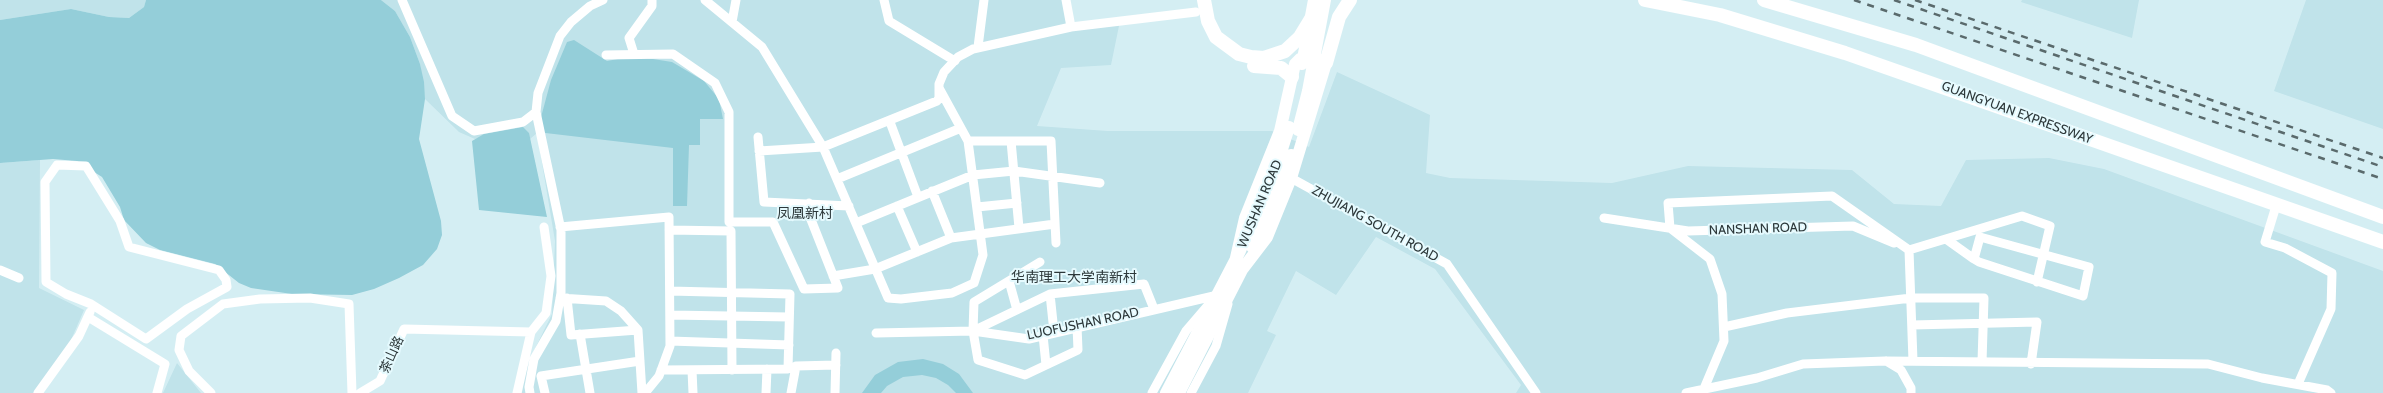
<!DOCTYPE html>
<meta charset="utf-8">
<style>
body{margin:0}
canvas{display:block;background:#d4eef3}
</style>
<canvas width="2383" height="393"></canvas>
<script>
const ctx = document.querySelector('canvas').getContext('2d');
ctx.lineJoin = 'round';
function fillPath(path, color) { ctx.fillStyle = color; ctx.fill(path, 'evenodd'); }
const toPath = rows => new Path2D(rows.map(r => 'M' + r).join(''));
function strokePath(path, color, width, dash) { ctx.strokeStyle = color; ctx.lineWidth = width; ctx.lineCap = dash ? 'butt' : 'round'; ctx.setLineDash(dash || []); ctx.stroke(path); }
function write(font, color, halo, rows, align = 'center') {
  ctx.font = font + ' Cabin,"Noto Sans SC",sans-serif'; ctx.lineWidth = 4; ctx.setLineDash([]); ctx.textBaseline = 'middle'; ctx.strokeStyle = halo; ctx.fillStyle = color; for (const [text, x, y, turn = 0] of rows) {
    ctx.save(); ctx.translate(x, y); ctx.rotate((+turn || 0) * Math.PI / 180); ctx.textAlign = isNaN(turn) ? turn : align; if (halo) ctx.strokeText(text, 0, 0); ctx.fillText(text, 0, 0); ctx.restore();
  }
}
const built = toPath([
 [0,0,146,0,144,7,129,18,109,17,71,9,0,20],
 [381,0,1066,0,1071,27,1120,21,1111,65,1061,68,1037,126,1108,131,1272,131,1309,147,1337,72,1430,115,1426,173,1450,178,1612,183,1688,166,1852,170,1894,204,1941,206,1966,160,2049,158,2104,169,2383,271,2383,393,1516,393,1521,385,1435,269,1376,237,1336,295,1296,271,1267,331,1276,335,1248,393,522,393,525,369,552,314,555,241,537,133,530,139,505,134,475,139,459,132,425,99,420,64,410,37,395,11],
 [2022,0,2139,0,2132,38,2021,2],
 [2306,0,2383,0,2383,129,2274,91],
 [40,160,39,288,84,310,71,340,33,393,0,393,0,163],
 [177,363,201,393,163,393]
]);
const green = toPath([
 [146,0,381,0,395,11,410,37,420,64,424,82,425,99,419,139,441,221,442,235,437,249,423,265,399,278,374,289,352,295,292,294,251,288,239,283,215,264,160,250,146,243,124,220,120,207,102,177,77,161,53,159,0,163,0,20,71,9,109,17,129,18,144,7],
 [574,40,607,61,634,56,672,62,704,81,719,99,723,119,700,119,700,145,689,145,687,206,673,206,673,148,537,132,551,80,567,42],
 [523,127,529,133,547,217,479,210,472,141,484,134],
 [923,359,943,364,959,374,973,393,956,393,948,385,936,378,922,375,903,377,887,386,881,393,862,393,875,375,898,362]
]);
const minor = toPath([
 [402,0,452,116,474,131,523,122,536,112],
 [705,0,762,47,823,147,888,298,901,299,952,293,974,283,983,255,968,141,939,88],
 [884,0,889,21,955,61],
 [1066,0,1071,27],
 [732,22,736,0],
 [978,47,984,0],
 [634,54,629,38,652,6,652,0],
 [606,55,673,54,715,83,729,112,729,222,773,222,804,289,838,288,808,212,809,203],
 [890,122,918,197],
 [758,137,764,202,849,206],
 [968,141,1051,141,1056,243],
 [1011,141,1019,228],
 [759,151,823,147,937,101,939,98,939,84,944,72,958,57,973,49,1071,27,1196,12],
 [57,165,86,166,120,221,129,247,219,270,226,280,227,287,187,309,146,339,91,304,66,294,46,282,45,182,57,165],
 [1291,178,1447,264,1536,393],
 [837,179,961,128],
 [932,191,951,238],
 [897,206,917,252],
 [2276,206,2265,242,2285,248,2332,273,2331,309,2298,384],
 [977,207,1017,203],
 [1604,218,1688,231,1853,226,1894,243],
 [856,223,973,175,1014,171,1100,183],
 [560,227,669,217,670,346,659,376,645,393],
 [669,230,731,231,732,370],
 [1946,239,1974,259,1979,262,2083,296,2089,267,1980,237,1974,259],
 [1909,250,2022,216,2050,226,2037,282],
 [1909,250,1913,361],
 [1040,262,974,302,973,331,978,360,1025,375,1078,350,1077,326],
 [0,270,19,278],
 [833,276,875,269,951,238,1055,224],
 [1009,281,1017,310],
 [1050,294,1054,332],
 [560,298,606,301,621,311,638,330,642,393],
 [567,298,571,335,638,330],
 [670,315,789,317],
 [88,317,165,364,157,393],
 [1912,325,2037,322,2031,364],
 [1724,327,1787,313,1911,298,1984,298,1982,362],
 [973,331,1050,294,1144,284,1154,309],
 [876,333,973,331,1029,339,1218,295],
 [580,334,590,393],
 [1043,335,1046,365],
 [670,341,789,345],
 [1886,361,1901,370,1911,388,1911,393],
 [661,370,788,369,790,294,670,291],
 [692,370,693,393],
 [1703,391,1724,341,1722,294,1710,259,1670,228,1668,203,1832,196,1909,250],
 [38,393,79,336,90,312],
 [211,393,189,371,179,350,181,336,223,304,260,299,310,298,349,304,352,393],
 [360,393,380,381,404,329,531,332],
 [517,393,531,332,546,313,551,276,544,227],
 [530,393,529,387,534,359,556,321,561,293,561,230,536,112,538,93,560,36,571,22,590,6,603,0],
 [545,393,541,376,640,361],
 [766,393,767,369],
 [791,393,796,366,836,365],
 [835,393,836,353],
 [1152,393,1186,331,1210,303],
 [1191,393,1216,346,1228,304],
 [1686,393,1757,378,1803,364,1885,361,2208,364,2262,378,2327,390,2331,393]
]);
const major = toPath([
 [1302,64,1314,0],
 [1298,130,1308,91,1325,0],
 [1252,247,1275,199,1291,155],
 [1235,262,1245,218,1280,131,1295,64,1300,59,1307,57,1315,58,1326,63,1291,178,1267,237,1241,271],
 [1166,393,1240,251,1279,159,1289,127],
 [1179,393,1245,264]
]);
const highway = toPath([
 [1204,0,1208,21,1216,37,1239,54,1251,57,1264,58,1285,51,1300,37,1311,19],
 [1645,0,1720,15,1845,53,2383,242],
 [1764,0,1916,45,2383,217],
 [1326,63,1339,17,1350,0],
 [1254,66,1281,68,1292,77]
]);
const rail = toPath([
 [1854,0,2383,179],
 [1894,0,2383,167],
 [1915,0,2383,158]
]);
const streetNames = [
 ["GUANGYUAN EXPRESSWAY",2017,113,20],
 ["WUSHAN ROAD",1260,204,-67],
 ["ZHUJIANG SOUTH ROAD",1375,224,29],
 ["NANSHAN ROAD",1758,229,-2],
 ["LUOFUSHAN ROAD",1083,324,-12],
 ["茶山路",392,355,-66]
];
const neighbourhoodNames = [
 ["凤凰新村",805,214],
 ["华南理工大学南新村",1074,278]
];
fillPath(built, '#c0e3ea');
fillPath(green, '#94ced9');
strokePath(minor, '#fff', 9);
strokePath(major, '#fff', 12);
strokePath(highway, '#fff', 14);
strokePath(rail, '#5a6a6c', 2.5, [7, 7]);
write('13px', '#2d383a', '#e5fafe', streetNames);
write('14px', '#2d383a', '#e5fafe', neighbourhoodNames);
</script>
